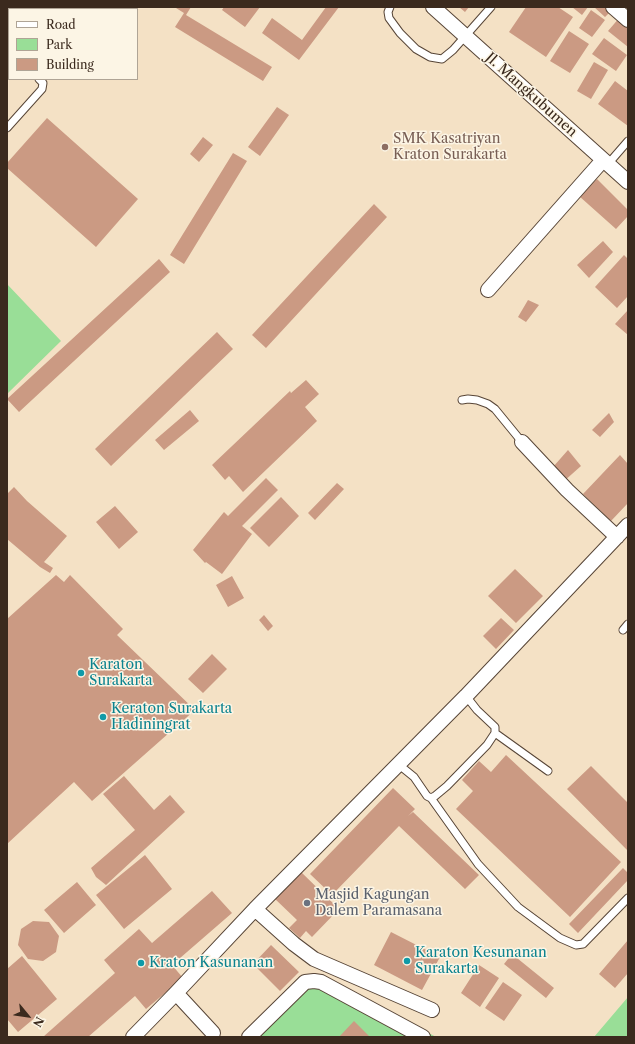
<!DOCTYPE html>
<style>
body{margin:0}
#map{position:relative;width:635px;height:1044px;overflow:hidden;background:#f4e1c5;font-family:"Libre Caslon Text",serif}
canvas{display:block}
.frame{position:absolute;inset:0;border:8px solid #3b2a1e;pointer-events:none}
.legend{position:absolute;left:8px;top:8px;width:130px;height:72px;box-sizing:border-box;background:#fcf5e5;border:1px solid #afa495;margin:0;padding:5px 7px;list-style:none;font-size:12px;color:#3b2a1e}
.legend li{display:flex;align-items:center;gap:8px;height:20px}
.legend b{width:20px;border:1px solid #afa495}
.north{position:absolute;left:8px;top:996px;width:40px;height:40px;-webkit-text-stroke:3px #fcf5e5;paint-order:stroke;rotate:119deg;font-size:11px;font-weight:700;line-height:16px;text-align:center;color:#3b2a1e}
.north::after{content:'';display:block;margin:auto;width:14px;height:18px;background:#3b2a1e;clip-path:polygon(50% 0,100% 100%,50% 72%,0 100%)}
</style>
<div id="map">
<canvas width="635" height="1044"></canvas>
<div class="frame"></div>
<ul class="legend">
<li><b style="height:5px;background:#fff"></b>Road</li>
<li><b style="height:11px;background:#99de97"></b>Park</li>
<li><b style="height:11px;background:#cb9a83"></b>Building</li>
</ul>
<div class="north">N</div>
</div>
<script>
const ctx = document.querySelector('canvas').getContext('2d');
ctx.lineJoin = 'round';
function fillPath(path, color) { ctx.fillStyle = color; ctx.fill(path, 'evenodd'); }
const toPath = rows => new Path2D(rows.map(r => 'M' + r).join(''));
function strokePath(path, color, width, dash) { ctx.strokeStyle = color; ctx.lineWidth = width; ctx.lineCap = dash ? 'butt' : 'round'; ctx.setLineDash(dash || []); ctx.stroke(path); }
function write(font, color, halo, rows, align = 'center') {
  ctx.font = font + ' "Libre Caslon Text",serif'; ctx.lineWidth = 3; ctx.setLineDash([]); ctx.textBaseline = 'middle'; ctx.strokeStyle = halo; ctx.fillStyle = color; for (const [text, x, y, turn = 0] of rows) {
    ctx.save(); ctx.translate(x, y); ctx.rotate((+turn || 0) * Math.PI / 180); ctx.textAlign = isNaN(turn) ? turn : align; if (halo) ctx.strokeText(text, 0, 0); ctx.fillText(text, 0, 0); ctx.restore();
  }
}
const green = toPath([
 [7,284,61,341,7,394],
 [314,981,385,1009,436,1037,249,1037],
 [628,997,628,1037,594,1037]
]);
const building = toPath([
 [53,7,120,7,119,9,51,9],
 [177,7,191,7,186,15,272,67,263,81,175,27,184,13,176,8],
 [224,7,260,7,245,27,222,10],
 [326,7,339,7,299,60,262,33,272,18,302,40],
 [459,7,469,7,465,12],
 [526,7,558,7,573,17,546,57,509,32],
 [572,7,588,7,582,15],
 [594,7,607,7,611,11,605,17],
 [591,10,605,20,592,37,579,28],
 [620,17,628,24,628,47,608,31],
 [569,31,589,44,570,73,550,61],
 [604,38,627,55,616,71,592,54],
 [594,62,608,70,591,99,577,91],
 [615,81,628,91,628,126,598,104],
 [277,107,289,115,260,156,248,147],
 [47,118,138,199,96,247,7,168,7,163],
 [203,137,213,145,199,162,190,154],
 [233,153,247,161,184,264,170,255],
 [597,179,628,210,628,216,616,229,579,196],
 [374,204,387,217,266,348,252,335],
 [603,241,613,252,589,278,577,265],
 [624,255,628,259,628,296,617,308,595,287],
 [159,259,170,272,19,412,7,399],
 [528,300,539,305,526,322,518,317],
 [628,310,628,335,615,324],
 [217,332,233,349,111,466,95,449],
 [306,380,319,394,305,407,317,421,243,492,229,476,225,480,212,465,290,391,291,393],
 [190,410,199,421,164,450,155,440],
 [609,413,614,422,600,437,592,430],
 [568,450,581,466,563,482,553,467],
 [620,455,628,464,628,503,611,521,583,494],
 [266,478,278,490,242,526,252,534,222,574,206,562,205,563,193,550,224,512,228,516],
 [337,483,344,489,315,520,308,513],
 [14,487,27,501,67,536,44,562,53,568,50,573,40,567,7,539,7,494],
 [281,497,299,516,269,547,250,528],
 [115,506,138,532,119,549,96,522],
 [515,569,543,596,516,623,488,596],
 [56,575,64,582,70,575,123,629,117,635,195,710,92,801,74,782,7,844,7,619],
 [232,576,244,598,228,607,216,585],
 [264,615,273,626,268,631,259,620],
 [501,618,514,630,496,649,483,636],
 [212,654,227,669,203,693,188,679],
 [506,755,621,862,570,917,456,809,473,791,462,780,479,761,491,772],
 [591,766,628,803,628,851,567,789],
 [124,776,154,810,170,795,185,812,106,885,96,877,91,868,135,830,103,794],
 [393,788,415,809,408,816,413,812,479,875,465,889,399,826,332,895,310,874],
 [145,855,172,889,124,929,96,895],
 [623,868,628,873,628,880,578,933,569,924],
 [300,871,339,909,312,937,306,931,300,938,289,928,297,920,274,898],
 [77,882,96,905,64,933,44,910],
 [212,891,232,913,172,965,183,978,146,1009,135,996,88,1037,43,1037,115,973,104,960,139,929,152,943],
 [33,921,49,922,59,936,56,952,43,961,28,959,18,945,21,929],
 [391,932,440,957,422,990,374,965],
 [628,940,628,973,615,988,599,974],
 [271,945,299,972,280,991,253,964],
 [512,954,554,988,546,998,504,964],
 [22,956,57,999,18,1032,7,1019,7,969],
 [479,965,499,978,480,1007,461,993],
 [503,982,522,995,504,1021,485,1008],
 [354,1021,370,1037,339,1037]
]);
const lane = toPath([
 [390,7,388,12,389,18,400,33,416,49,430,57,442,59,453,50,491,7],
 [7,51,9,53],
 [7,75,9,73],
 [7,128,42,89,43,83,39,79],
 [608,164,628,141],
 [462,400,468,399,477,400,488,404,495,409,522,442],
 [623,630,628,624],
 [495,733,548,771],
 [398,764,414,777,427,796,431,798,435,796,447,786,487,745,495,733,495,727,477,710,466,696],
 [431,798,478,864,518,907,560,938,576,945,583,944,628,898]
]);
const street = toPath([
 [433,7,628,182],
 [613,7,628,20],
 [17,9,19,7],
 [7,20,9,18],
 [488,290,603,160],
 [522,442,567,490,617,537],
 [255,909,294,944,314,959,432,1010],
 [176,993,213,1033],
 [133,1037,176,993,255,909,466,696,628,525],
 [249,1037,303,984,305,982,314,981,321,982,423,1037]
]);
const markers = [
 [385,147,4,"#8d6e63"],
 [81,673,4,"#0f9aa8"],
 [103,717,4,"#0f9aa8"],
 [307,903,4,"#6b7280"],
 [407,961,4,"#0f9aa8"],
 [141,963,4,"#0f9aa8"]
];
const streetNames = [
 ["Jl. Mangkubumen",531,95,42]
];
const educationNames = [
 ["SMK Kasatriyan",393,139],
 ["Kraton Surakarta",393,155]
];
const cultureNames = [
 ["Karaton",89,665],
 ["Surakarta",89,681],
 ["Keraton Surakarta",111,709],
 ["Hadiningrat",111,725],
 ["Karaton Kesunanan",415,953],
 ["Surakarta",415,969],
 ["Kraton Kasunanan",149,963]
];
const worshipNames = [
 ["Masjid Kagungan",315,895],
 ["Dalem Paramasana",315,911]
];
fillPath(green, '#99de97');
fillPath(building, '#cb9a83');
strokePath(lane, '#574537', 9);
strokePath(street, '#574537', 16);
strokePath(lane, '#fff', 7);
strokePath(street, '#fff', 14);
for (const [x, y, r, color] of markers) { const dot = new Path2D(); dot.arc(x, y, r, 0, 2 * Math.PI); ctx.fillStyle = color; ctx.fill(dot); strokePath(dot, '#fcf5e5', 1.5); }
write('14px', '#3b2a1e', '#fcf5e5', streetNames);
write('14px', '#785e54', '#fcf5e5', educationNames, 'left');
write('14px', '#0d838f', '#fcf5e5', cultureNames, 'left');
write('14px', '#5b616d', '#fcf5e5', worshipNames, 'left');
</script>
